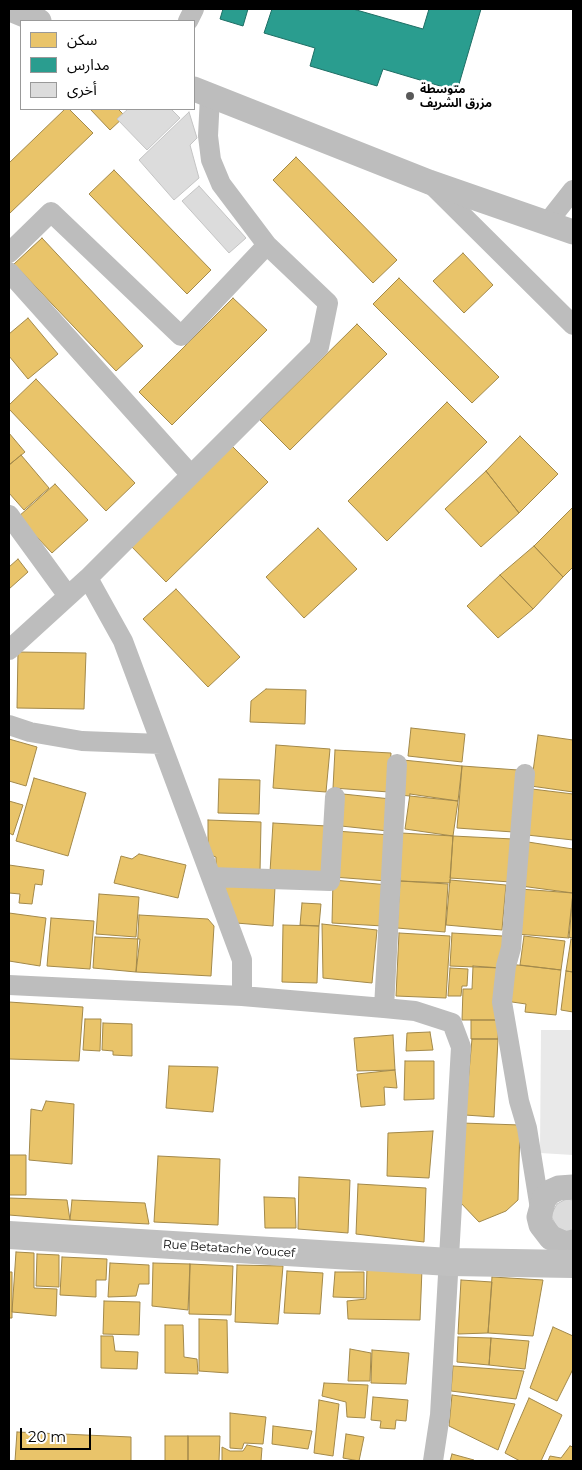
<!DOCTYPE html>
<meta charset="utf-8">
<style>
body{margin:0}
#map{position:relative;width:582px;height:1470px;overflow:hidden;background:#fff;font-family:Montserrat,"Noto Sans Arabic",sans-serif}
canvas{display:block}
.frame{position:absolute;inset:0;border:10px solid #000;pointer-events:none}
.legend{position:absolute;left:20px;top:20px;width:175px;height:90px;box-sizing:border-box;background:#fff;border:1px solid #999;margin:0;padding:6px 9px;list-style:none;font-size:15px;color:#000}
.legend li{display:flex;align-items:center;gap:10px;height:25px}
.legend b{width:25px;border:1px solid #999}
.scale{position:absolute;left:20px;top:1428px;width:71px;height:22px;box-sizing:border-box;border:2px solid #000;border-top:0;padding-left:6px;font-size:15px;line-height:18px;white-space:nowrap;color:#000;-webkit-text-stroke:4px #fff;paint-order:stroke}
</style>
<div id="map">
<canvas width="582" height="1470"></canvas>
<div class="frame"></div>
<ul class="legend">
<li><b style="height:14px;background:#e9c46a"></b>سكن</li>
<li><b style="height:14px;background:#2a9d8f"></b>مدارس</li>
<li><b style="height:14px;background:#dcdcdc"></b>أخرى</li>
</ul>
<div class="scale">20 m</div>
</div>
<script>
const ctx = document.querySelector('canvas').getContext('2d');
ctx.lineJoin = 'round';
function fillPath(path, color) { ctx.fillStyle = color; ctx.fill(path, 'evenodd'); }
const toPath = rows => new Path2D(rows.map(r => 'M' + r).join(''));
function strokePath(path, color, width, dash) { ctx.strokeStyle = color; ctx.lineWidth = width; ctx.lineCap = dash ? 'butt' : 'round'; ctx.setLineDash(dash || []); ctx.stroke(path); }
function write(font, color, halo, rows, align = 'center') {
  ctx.font = font + ' Montserrat,"Noto Sans Arabic",sans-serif'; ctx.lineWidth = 5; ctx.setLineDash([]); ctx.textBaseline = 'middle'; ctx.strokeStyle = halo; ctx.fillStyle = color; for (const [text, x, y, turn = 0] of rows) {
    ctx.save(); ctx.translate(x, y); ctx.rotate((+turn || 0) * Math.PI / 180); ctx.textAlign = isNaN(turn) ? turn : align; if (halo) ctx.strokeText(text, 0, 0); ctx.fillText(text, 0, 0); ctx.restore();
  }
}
const green = toPath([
 [541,1030,573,1030,573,1155,540,1153]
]);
const homes = toPath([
 [65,109,69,109,93,133,9,214,9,163,65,109],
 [90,109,118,109,125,116,110,130,90,109],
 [296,157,397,260,373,283,273,180,296,157],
 [114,170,211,270,187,294,89,194,114,170],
 [42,238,143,346,116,371,14,264,42,238],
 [463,253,493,285,464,313,433,281,463,253],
 [399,278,499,377,472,403,373,304,399,278],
 [233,298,267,330,172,425,139,392,233,298],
 [28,318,58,354,28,379,9,356,9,334,28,318],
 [357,324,387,354,290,450,260,420,357,324],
 [36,379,135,483,106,511,9,409,9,405,36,379],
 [447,402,487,442,387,541,348,501,447,402],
 [9,433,25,452,9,465,9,433],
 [520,436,558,474,519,513,486,471,520,436],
 [231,445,268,482,166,582,130,545,231,445],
 [21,455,49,488,24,510,9,493,9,465,21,455],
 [486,471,519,513,481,547,445,509,486,471],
 [55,484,88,520,52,553,18,517,55,484],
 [573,507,573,567,563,577,534,546,573,507],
 [318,528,357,569,304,618,266,577,318,528],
 [534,546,563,577,533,609,500,575,534,546],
 [18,559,28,572,9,589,9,567,18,559],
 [500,575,533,609,498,638,467,606,500,575],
 [176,589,240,657,208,687,143,619,176,589],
 [18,652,86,653,84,709,17,708,18,652],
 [266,689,306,690,305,724,250,722,251,701,266,689],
 [411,728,465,734,462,762,408,756,411,728],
 [538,735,573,740,573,792,531,786,538,735],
 [9,739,37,747,26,786,9,781,9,739],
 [276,745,330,749,326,792,273,788,276,745],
 [335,750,391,753,389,792,333,788,335,750],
 [403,760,462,766,458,801,400,795,403,760],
 [462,766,518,770,513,832,457,828,462,766],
 [34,778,86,793,68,856,16,841,34,778],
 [219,779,260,780,259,814,218,813,219,779],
 [532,789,573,794,573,840,527,835,532,789],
 [343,794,391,799,388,831,341,826,343,794],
 [410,794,458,801,453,836,405,829,410,794],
 [9,801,23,805,13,835,9,833,9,801],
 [208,820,261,822,260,872,216,871,216,857,208,854,208,820],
 [273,823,327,826,324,876,270,872,273,823],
 [336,831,390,835,387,881,333,877,336,831],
 [401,833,453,836,450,883,400,881,401,833],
 [453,836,513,839,511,882,450,878,453,836],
 [528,842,573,849,573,893,521,886,528,842],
 [139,854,186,865,178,898,114,883,121,856,132,859,139,854],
 [9,865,44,870,42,885,35,884,32,904,19,903,20,894,9,893,9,865],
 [333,880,389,885,383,926,332,923,333,880],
 [450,880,506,885,502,930,446,925,450,880],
 [400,881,448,884,445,932,397,928,400,881],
 [223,884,275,887,273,926,236,923,223,884],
 [520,889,573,893,569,938,516,934,520,889],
 [573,893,573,938,568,937,573,893],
 [99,894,139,897,136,937,96,934,99,894],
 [302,903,321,904,319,926,300,925,302,903],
 [9,913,46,918,40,966,9,961,9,913],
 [139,915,208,919,214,926,211,976,136,972,139,915],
 [51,918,94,921,90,969,47,966,51,918],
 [322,924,377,930,372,983,323,978,322,924],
 [283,925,319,926,317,983,282,982,283,925],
 [399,933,450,936,446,998,396,996,399,933],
 [452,933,503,936,501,968,450,966,452,933],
 [524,936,565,941,561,970,520,965,524,936],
 [95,937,140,939,136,972,93,968,95,937],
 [571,939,573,940,573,972,566,971,571,939],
 [509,964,561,970,556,1015,525,1012,526,1004,505,1001,509,964],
 [473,966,501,968,499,1020,462,1020,463,989,472,989,473,966],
 [450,968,468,969,467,986,462,986,461,996,448,996,450,968],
 [566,971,573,972,573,1012,561,1010,566,971],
 [9,1002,83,1007,79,1061,9,1059,9,1002],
 [85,1019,101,1019,100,1051,83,1050,85,1019],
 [471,1020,499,1020,498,1039,471,1039,471,1020],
 [103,1023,132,1024,132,1056,113,1055,113,1051,102,1050,103,1023],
 [430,1032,433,1050,406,1051,407,1033,430,1032],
 [393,1035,395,1070,357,1071,354,1038,393,1035],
 [472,1039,498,1039,494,1117,465,1115,472,1039],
 [405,1061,434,1061,434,1099,404,1100,405,1061],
 [169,1066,218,1067,213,1112,166,1108,169,1066],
 [395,1070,397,1088,384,1087,385,1105,361,1107,357,1074,395,1070],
 [46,1101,74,1104,72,1164,29,1160,31,1109,42,1111,46,1101],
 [462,1123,520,1125,518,1200,506,1211,479,1222,459,1201,462,1123],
 [433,1131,429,1178,387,1176,388,1133,433,1131],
 [9,1155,26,1155,26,1195,9,1195,9,1155],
 [158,1156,220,1159,218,1225,154,1222,158,1156],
 [299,1177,350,1180,348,1233,298,1229,299,1177],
 [358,1184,426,1188,424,1242,356,1234,358,1184],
 [264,1197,295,1198,296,1228,265,1228,264,1197],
 [9,1198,67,1200,70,1220,9,1215,9,1198],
 [72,1200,145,1203,149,1224,70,1220,72,1200],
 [16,1252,34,1253,34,1288,57,1289,56,1316,12,1312,16,1252],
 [37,1254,59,1255,59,1287,36,1286,37,1254],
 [62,1257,107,1259,106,1280,96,1280,96,1297,60,1295,62,1257],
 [110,1263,149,1265,149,1284,139,1284,136,1296,108,1297,110,1263],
 [153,1263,190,1264,188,1310,152,1306,153,1263],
 [190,1264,233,1266,231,1315,189,1314,190,1264],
 [237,1265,283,1266,278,1324,235,1322,237,1265],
 [367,1268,422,1269,420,1320,348,1319,347,1301,366,1299,367,1268],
 [287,1271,323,1273,320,1314,284,1313,287,1271],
 [9,1272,12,1272,12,1318,9,1318,9,1272],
 [335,1272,364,1272,364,1298,333,1297,335,1272],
 [492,1277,543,1280,533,1336,488,1333,492,1277],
 [461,1280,492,1282,488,1333,458,1334,461,1280],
 [104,1301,140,1302,139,1335,103,1334,104,1301],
 [199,1319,227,1320,228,1373,199,1371,199,1319],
 [165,1325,183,1325,184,1357,197,1359,198,1374,165,1373,165,1325],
 [553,1327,573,1336,573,1369,557,1401,530,1388,553,1327],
 [101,1336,113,1336,115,1351,138,1352,137,1369,101,1368,101,1336],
 [458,1337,491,1338,489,1365,457,1362,458,1337],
 [491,1338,529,1341,525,1369,489,1365,491,1338],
 [350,1349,371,1353,370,1381,348,1381,350,1349],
 [372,1350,409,1353,406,1384,371,1383,372,1350],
 [453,1366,524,1371,516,1399,451,1391,453,1366],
 [324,1383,368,1385,365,1418,347,1417,346,1402,322,1396,324,1383],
 [452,1395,515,1404,498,1450,449,1426,452,1395],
 [373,1397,408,1400,406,1421,396,1420,395,1429,380,1428,381,1421,371,1420,373,1397],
 [529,1398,562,1415,541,1461,520,1461,505,1453,529,1398],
 [319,1400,339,1404,333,1456,314,1453,319,1400],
 [230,1413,266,1417,263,1444,244,1443,242,1449,230,1448,230,1413],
 [273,1426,312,1431,308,1449,272,1444,273,1426],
 [17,1432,131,1437,131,1461,15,1461,17,1432],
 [346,1434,364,1437,359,1461,343,1458,346,1434],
 [165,1436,188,1436,188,1461,165,1461,165,1436],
 [188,1436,220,1436,219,1461,188,1461,188,1436],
 [247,1445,262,1448,261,1461,222,1461,222,1447,230,1451,243,1451,247,1445],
 [570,1446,573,1447,573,1461,548,1461,550,1456,561,1458,570,1446],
 [452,1454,474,1460,473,1461,450,1461,452,1454]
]);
const schools = toPath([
 [223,9,248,9,243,26,220,19,223,9],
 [272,9,353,9,423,29,429,9,481,9,457,91,383,69,377,86,310,66,315,48,264,33,272,9]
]);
const building = toPath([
 [128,109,171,109,180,118,147,150,117,119,128,109],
 [189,112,197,138,190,145,199,178,174,200,139,160,189,112],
 [199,186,246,238,229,253,182,201,199,186],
 [566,1199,573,1200,573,1231,567,1232,557,1227,552,1218,552,1213,557,1204,566,1199]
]);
const minor = toPath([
 [188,21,194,9],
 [431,184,573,325],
 [547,223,573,190],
 [9,253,51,212,181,336,267,245],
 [9,272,191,475],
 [9,515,68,596],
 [88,578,123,641,242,960,242,996],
 [9,650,88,578,319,347,328,303,267,245,221,184,211,160,208,136,210,96],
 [9,725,30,732,82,741,161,744],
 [525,774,511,948,506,966,502,1002,519,1101,527,1128,540,1209],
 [211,877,330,881,335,797],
 [9,985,242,996,384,1008,415,1011,452,1023,461,1047,440,1415,433,1461],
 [384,1008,397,764]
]);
const tertiary = toPath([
 [10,9,39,21],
 [194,89,429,182,573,232],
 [573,1187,559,1188,550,1192,544,1199,539,1217,541,1225,551,1238,566,1244,573,1242]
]);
const secondary = toPath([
 [9,1235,450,1262,573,1264]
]);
const markers = [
 [410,96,5,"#595959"]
];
const poiNames = [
 ["متوسطة",420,89],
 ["مزرق الشريف",420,103]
];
const streetNames = [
 ["Rue Betatache Youcef",229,1249,4]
];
fillPath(green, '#e9e9e9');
fillPath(homes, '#e9c46a');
strokePath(homes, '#a3894a', 1);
fillPath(schools, '#2a9d8f');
strokePath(schools, '#1d6e64', 1);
fillPath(building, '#dcdcdc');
strokePath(building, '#c4c4c4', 1);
strokePath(minor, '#bdbdbd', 20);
strokePath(tertiary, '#bdbdbd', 25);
strokePath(secondary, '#c0c0c0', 28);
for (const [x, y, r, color] of markers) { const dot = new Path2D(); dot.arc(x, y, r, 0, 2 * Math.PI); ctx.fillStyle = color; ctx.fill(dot); strokePath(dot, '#fff', 2); }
write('bold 12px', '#000', '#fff', poiNames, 'left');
write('12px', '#000', '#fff', streetNames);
</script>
